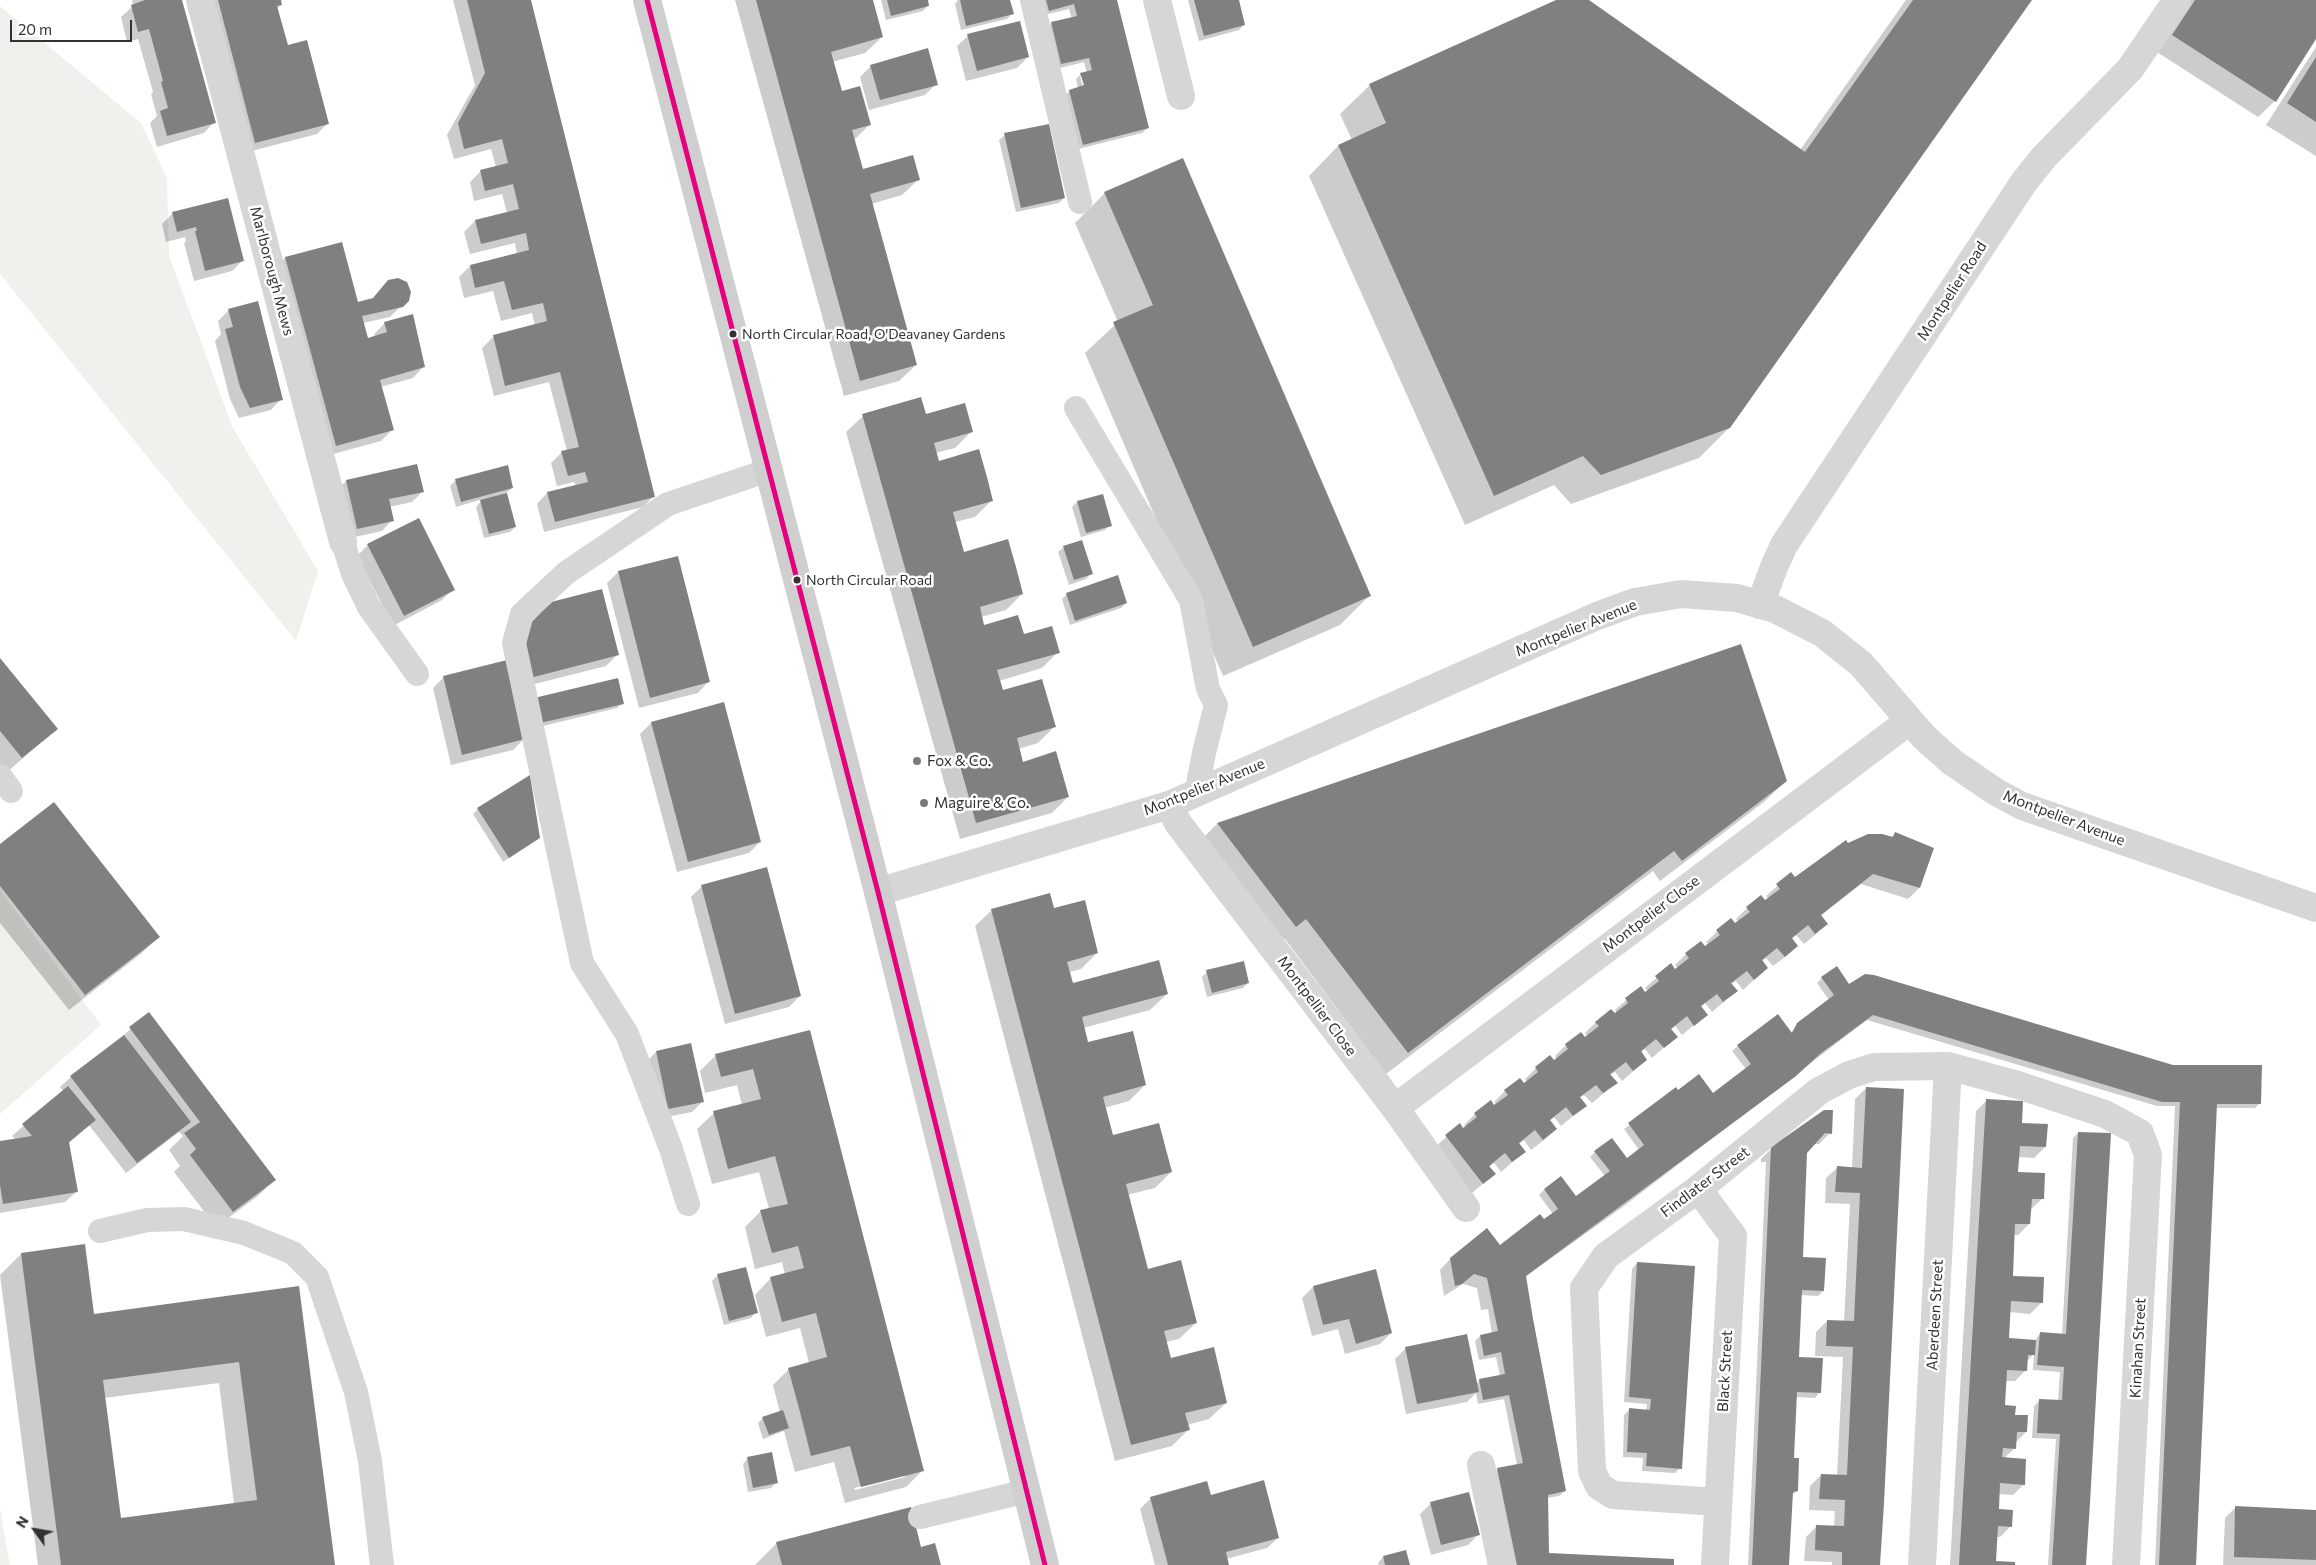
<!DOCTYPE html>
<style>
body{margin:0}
#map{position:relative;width:2316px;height:1565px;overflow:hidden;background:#fff;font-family:Commissioner,sans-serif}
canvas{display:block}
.north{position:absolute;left:10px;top:1505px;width:50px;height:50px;-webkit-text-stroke:4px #fff;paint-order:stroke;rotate:302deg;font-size:14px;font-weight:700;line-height:20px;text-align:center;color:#323232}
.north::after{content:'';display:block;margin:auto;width:18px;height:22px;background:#323232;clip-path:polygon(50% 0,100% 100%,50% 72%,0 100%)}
.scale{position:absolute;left:10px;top:20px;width:122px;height:22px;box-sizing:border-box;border:2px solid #323232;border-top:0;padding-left:6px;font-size:15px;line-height:18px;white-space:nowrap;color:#323232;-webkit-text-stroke:4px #fff;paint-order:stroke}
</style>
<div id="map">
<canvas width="2316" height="1565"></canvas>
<div class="north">N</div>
<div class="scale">20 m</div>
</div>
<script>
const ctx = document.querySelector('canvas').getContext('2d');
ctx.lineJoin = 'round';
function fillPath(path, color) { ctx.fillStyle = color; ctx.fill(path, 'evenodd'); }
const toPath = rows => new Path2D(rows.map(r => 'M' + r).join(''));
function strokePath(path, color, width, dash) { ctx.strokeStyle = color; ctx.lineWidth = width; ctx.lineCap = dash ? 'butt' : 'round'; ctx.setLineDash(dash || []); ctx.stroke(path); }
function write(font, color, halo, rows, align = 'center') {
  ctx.font = font + ' Commissioner,sans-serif'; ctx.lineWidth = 5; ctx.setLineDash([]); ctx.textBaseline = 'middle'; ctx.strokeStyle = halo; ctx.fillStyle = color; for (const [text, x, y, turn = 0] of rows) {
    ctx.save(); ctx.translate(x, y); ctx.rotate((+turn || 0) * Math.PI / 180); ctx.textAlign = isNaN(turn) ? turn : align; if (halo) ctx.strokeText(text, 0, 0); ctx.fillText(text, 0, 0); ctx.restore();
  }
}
const green = toPath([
 [0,6,141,123,167,178,169,256,233,428,318,571,296,641,0,274],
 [0,890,101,1025,0,1114],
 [0,1507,10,1565,0,1565]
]);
const shadow = toPath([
 [132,0,180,0,214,122,204,133,157,147,150,123,157,116,151,94,153,92,138,39,127,42,121,17,133,6],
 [205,0,280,0,281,4,277,9,287,47,328,123,317,134,244,153],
 [453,0,529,0,654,496,643,507,544,532,537,504,547,493,576,486,574,482,557,486,551,463,562,452,567,451,549,382,494,396,482,348,493,337,535,326,532,313,501,321,493,291,464,298,459,277,470,266,517,254,515,243,470,254,464,232,475,221,507,213,502,194,474,201,470,182,480,172,496,167,491,149,454,159,447,135,475,85],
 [735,0,871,0,882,37,865,53,832,62,841,92,869,125,854,140,862,171,919,179,902,195,871,204,916,365,899,381,844,396],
 [881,0,927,0,928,5,923,11,886,20],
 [958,0,1009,0,1012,14,1007,19,961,30,955,4],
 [1040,0,1116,0,1148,128,1142,133,1078,149,1064,96,1070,91,1078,88,1076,79,1081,74,1087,73,1084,62,1056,69,1047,28,1052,23,1072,19,1069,9,1044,15],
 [1080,76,1082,76,1086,91,1084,92],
 [1188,0,1237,0,1244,25,1239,30,1199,41],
 [1560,0,1587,0,1800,150,1906,0,2030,0,1729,428,1699,458,1571,504,1554,485,1465,525,1309,176,1338,146,1352,140,1340,114,1370,85],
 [2191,0,2316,0,2316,37,2275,101,2258,117,2157,52],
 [968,36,1028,57,1017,68,966,81,957,46],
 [2316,47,2316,156,2266,125],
 [871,66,936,84,925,95,869,110,860,77],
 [1005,135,1064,198,1059,203,1016,212,999,140],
 [1105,193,1370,595,1340,625,1223,676,1085,353,1118,322,1075,223],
 [227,199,243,260,232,271,194,281,184,243,186,241,185,237,166,242,162,224,173,213],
 [341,243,357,304,372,300,389,281,407,300,390,317,363,323,367,340,375,337,374,334,385,323,412,316,423,367,413,378,380,387,392,430,381,441,326,456,274,269,285,258],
 [229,310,281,399,271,410,239,418,230,399,215,341,221,334,218,321],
 [925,415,971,432,955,448,935,453,938,462,992,500,975,517,955,522,963,554,1022,594,1006,610,981,617,983,626,1023,635,1058,652,1042,668,999,681,1002,692,1054,727,1038,743,1018,749,1022,763,1068,797,1052,813,960,839,846,432,863,416],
 [346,481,423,491,412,502,389,507,392,520,382,531,346,539,335,492],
 [455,481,512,488,506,493,515,527,510,532,484,538,476,507,483,499,456,507,450,486],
 [1102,496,1110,525,1105,530,1081,537,1072,507,1077,502],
 [368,545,453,589,442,600,393,626,357,556],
 [1064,547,1091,574,1086,579,1069,585,1058,552],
 [677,557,708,682,698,693,639,708,607,583,618,572],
 [1067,594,1126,603,1121,608,1070,625,1062,599],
 [509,646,617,655,606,666,519,688],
 [1740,646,1786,781,1764,802,1660,881,1653,871,1386,1074,1285,939,1274,947,1196,845,1217,824],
 [0,660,56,729,5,774,0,767],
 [444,677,524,739,513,750,451,765,433,688],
 [622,703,617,708,535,728,530,705],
 [724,704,760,842,749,853,677,872,640,734,651,723],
 [478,809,539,838,503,862,473,814],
 [1895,833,1919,888,1908,899,1861,884,1820,916,1826,924,1815,935,1804,944,1796,935,1791,939,1785,957,1773,966,1766,958,1761,962,1767,968,1743,990,1736,981,1731,984,1736,991,1712,1012,1705,1003,1700,1007,1706,1015,1682,1035,1675,1026,1670,1030,1676,1037,1652,1058,1645,1049,1640,1053,1646,1060,1622,1081,1615,1072,1610,1075,1616,1083,1592,1103,1584,1095,1579,1098,1585,1106,1561,1126,1554,1117,1549,1121,1555,1129,1544,1140,1531,1150,1524,1140,1519,1144,1524,1152,1501,1172,1494,1163,1489,1167,1494,1174,1471,1194,1435,1147,1460,1125,1463,1130,1466,1127,1464,1125,1475,1114,1497,1105,1494,1102,1505,1091,1524,1085,1527,1082,1525,1079,1536,1068,1550,1057,1553,1062,1557,1059,1555,1056,1566,1045,1587,1037,1585,1033,1596,1022,1617,1013,1615,1010,1640,988,1645,994,1648,991,1645,988,1671,965,1675,970,1678,968,1675,965,1686,954,1705,948,1709,945,1706,942,1731,919,1735,925,1739,922,1736,919,1747,908,1769,899,1766,896,1791,874,1795,879,1847,844,1891,838],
 [0,846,158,937,142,953,69,1010,0,923],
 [702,886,800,996,789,1007,725,1024,691,897],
 [992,910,1053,910,1097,953,1081,969,1069,972,1072,984,1167,994,1150,1010,1083,1028,1087,1044,1145,1085,1129,1101,1104,1108,1112,1136,1171,1172,1155,1188,1127,1195,1147,1270,1196,1323,1179,1339,1166,1342,1170,1360,1226,1403,1209,1419,1187,1425,1188,1430,1172,1446,1115,1461,975,926],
 [1207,972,1248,983,1243,988,1207,997,1202,977],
 [1822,978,2260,1103,2255,1108,2216,1108,2194,1565,2155,1565,2175,1106,2157,1106,1867,1020,1624,1206,1525,1277,1565,1491,1559,1496,1547,1498,1547,1554,1673,1565,1511,1565,1493,1474,1498,1469,1517,1465,1504,1399,1478,1404,1476,1393,1467,1402,1406,1414,1395,1359,1406,1348,1476,1384,1480,1380,1500,1376,1496,1357,1479,1360,1475,1341,1480,1336,1492,1334,1488,1309,1481,1310,1477,1288,1463,1284,1444,1296,1440,1270,1451,1258,1499,1247,1553,1214,1539,1195,1544,1190,1576,1198,1605,1176,1590,1157,1595,1152,1627,1159,1639,1150,1624,1129,1678,1091,1713,1095,1746,1069,1732,1051,1738,1046,1778,1016,1791,1033,1798,1024,1829,1000,1817,983],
 [148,1013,274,1180,258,1196,216,1227,174,1172,180,1166,169,1150,183,1136,179,1132,126,1173,89,1125,68,1144,76,1192,65,1202,0,1213,0,1143,16,1140,12,1136,63,1091,60,1087,71,1077,113,1045],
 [809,1031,922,1471,906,1487,845,1503,834,1462,795,1472,784,1431,763,1439,758,1423,763,1418,780,1413,773,1385,789,1369,809,1363,800,1328,766,1337,755,1295,771,1278,785,1274,782,1262,755,1269,745,1227,761,1211,769,1209,759,1172,712,1184,697,1129,714,1113,742,1105,737,1085,705,1093,700,1071,716,1055],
 [905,1475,905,1477,855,1490,854,1488],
 [656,1052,702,1102,692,1112,657,1119,645,1063],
 [1866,1088,1879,1565,1832,1565,1832,1562,1804,1561,1806,1537,1817,1526,1834,1527,1835,1511,1809,1510,1810,1486,1821,1475,1837,1476,1843,1357,1815,1356,1816,1332,1827,1321,1844,1322,1850,1204,1825,1203,1826,1178,1837,1168,1852,1168,1855,1099],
 [1987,1100,2021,1124,2045,1147,2034,1158,2018,1157,2017,1173,2042,1199,2030,1210,2029,1224,2018,1235,2014,1235,2011,1277,2042,1279,2041,1303,2030,1314,2009,1312,2007,1340,2035,1341,2040,1333,2062,1335,2073,1138,2078,1133,2085,1565,2048,1565,2056,1439,2032,1438,2034,1406,2039,1401,2058,1401,2060,1372,2033,1370,2034,1354,2026,1362,2025,1371,2015,1381,2005,1381,2003,1406,2014,1416,2026,1432,2015,1443,2015,1448,2004,1458,2024,1484,2013,1495,1998,1494,1997,1511,2011,1526,2000,1537,1996,1537,1995,1562,2014,1565,1950,1565,1976,1111],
 [1824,1111,1830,1133,1819,1144,1814,1144,1806,1153,1802,1258,1823,1291,1818,1296,1800,1295,1797,1358,1820,1392,1815,1398,1795,1397,1792,1460,1797,1491,1791,1496,1788,1565,1748,1565,1766,1162,1761,1162,1761,1159,1772,1148],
 [21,1254,93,1315,298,1288,334,1565,38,1565,0,1275],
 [219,1383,234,1504,120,1519,104,1398],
 [1637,1263,1680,1468,1675,1473,1642,1471,1643,1458,1623,1457,1624,1415,1629,1410,1646,1411,1647,1404,1624,1402,1632,1269],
 [718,1275,756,1312,751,1318,724,1325,712,1281],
 [1313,1287,1391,1333,1380,1344,1345,1354,1338,1329,1312,1336,1302,1298],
 [748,1458,776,1483,771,1488,748,1492,743,1464],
 [1210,1496,1278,1538,1267,1548,1226,1559,1228,1565,1155,1565,1140,1509,1151,1498],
 [1431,1503,1479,1534,1468,1545,1431,1555,1420,1514],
 [2236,1507,2316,1511,2316,1565,2223,1565,2225,1518],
 [777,1543,920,1548,939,1565,755,1565],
 [1383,1557,1409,1565,1379,1565,1378,1563]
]);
const building = toPath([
 [145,0,182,0,216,123,167,136,160,111,168,108,161,82,163,81,149,29,138,32,131,5],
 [218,0,281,0,282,5,277,6,288,45,307,40,329,124,255,143],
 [467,0,531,0,655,497,555,522,547,492,588,482,585,472,568,476,561,451,579,447,560,372,505,386,493,335,547,321,543,303,512,310,504,281,475,288,470,265,529,250,526,233,481,244,475,220,519,209,513,184,485,191,480,170,508,163,502,139,464,149,458,123,485,73],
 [756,0,873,0,883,37,831,52,842,91,860,86,871,125,852,130,863,169,913,155,920,180,870,194,917,365,860,381],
 [887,0,928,0,929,6,891,16],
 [960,0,1010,0,1014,14,966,26],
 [1046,0,1117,0,1149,128,1083,145,1069,90,1084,85,1080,73,1092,70,1089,58,1061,64,1051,22,1077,16,1074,4,1049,11],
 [1194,0,1239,0,1245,25,1204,36],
 [1556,0,1589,0,1805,152,1913,0,2032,0,1730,428,1601,475,1583,456,1494,496,1338,145,1386,123,1369,84],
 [2195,0,2316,0,2316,39,2276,102,2172,35],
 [1020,21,1029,57,977,71,967,34],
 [928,48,938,85,880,100,870,65],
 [2316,57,2316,122,2287,103],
 [1049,124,1065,198,1021,208,1004,133],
 [1183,158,1371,596,1253,647,1113,322,1153,305,1104,192],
 [228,198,244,261,205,271,195,231,197,231,196,227,177,232,172,212],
 [342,242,358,302,373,298,388,280,398,278,407,282,411,292,409,301,403,307,362,316,368,338,387,332,384,322,413,314,425,367,380,380,394,430,336,446,285,257],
 [258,301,283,400,250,408,240,387,225,329,233,327,228,309],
 [921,397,926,414,965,403,973,432,934,443,939,461,979,449,987,477,993,501,953,512,964,552,1008,539,1016,567,1023,594,980,607,984,625,1018,615,1024,634,1052,626,1060,653,997,670,1003,690,1042,679,1056,727,1017,738,1023,762,1056,751,1069,797,976,823,862,414],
 [417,464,424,492,389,499,394,521,357,529,346,480],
 [508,465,513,488,461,502,455,479],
 [507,493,516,527,489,534,480,500],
 [1103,494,1112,526,1086,533,1077,501],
 [419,518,455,590,404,616,367,544],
 [1082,540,1093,574,1074,580,1063,546],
 [678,556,710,682,650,698,618,571],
 [1118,575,1127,603,1075,621,1066,593],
 [602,589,619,655,530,678,520,634,551,602],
 [1741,644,1787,781,1682,861,1674,851,1408,1053,1306,919,1296,927,1217,823],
 [0,658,58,729,22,758,0,731],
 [507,660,525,739,462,755,443,676],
 [618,678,624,704,540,723,534,698],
 [724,702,761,842,688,862,651,722],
 [530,775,540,838,509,858,477,808],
 [54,802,160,937,85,995,0,886,0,844],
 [1895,832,1934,848,1920,888,1873,874,1821,915,1828,924,1815,934,1808,925,1792,938,1798,946,1785,957,1777,948,1762,960,1768,968,1754,980,1747,971,1731,983,1738,991,1723,1002,1717,994,1701,1006,1708,1015,1694,1026,1687,1016,1671,1029,1678,1037,1664,1048,1656,1039,1641,1051,1647,1060,1633,1071,1626,1062,1610,1074,1618,1083,1603,1093,1596,1085,1580,1097,1587,1106,1573,1116,1566,1107,1550,1120,1557,1129,1543,1140,1535,1130,1519,1143,1526,1152,1512,1162,1505,1153,1489,1166,1496,1174,1483,1184,1445,1135,1460,1123,1463,1128,1477,1117,1474,1113,1491,1100,1494,1105,1508,1095,1504,1090,1520,1078,1524,1083,1538,1072,1535,1067,1550,1055,1554,1060,1568,1049,1565,1044,1581,1032,1585,1037,1599,1026,1595,1022,1611,1009,1615,1013,1628,1003,1625,998,1641,986,1645,992,1659,981,1655,976,1671,963,1675,969,1689,958,1685,953,1701,941,1705,946,1720,935,1716,930,1731,918,1735,923,1750,912,1746,907,1761,895,1765,900,1780,889,1776,884,1791,872,1795,877,1846,840,1848,843,1868,834,1882,834,1893,837],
 [767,867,801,996,735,1014,701,885],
 [1050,893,1054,908,1085,900,1098,953,1067,962,1073,983,1159,960,1168,994,1082,1017,1088,1042,1133,1031,1146,1085,1103,1097,1113,1135,1159,1123,1172,1172,1126,1184,1148,1269,1181,1260,1197,1323,1164,1331,1171,1358,1214,1347,1227,1403,1185,1413,1190,1430,1131,1445,991,909],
 [1244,961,1249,983,1212,993,1206,970],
 [1837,966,1849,984,1865,974,1874,975,2173,1065,2262,1065,2261,1104,2217,1104,2196,1565,2159,1565,2180,1102,2162,1102,1873,1015,1820,1054,1796,1076,1741,1117,1526,1276,1533,1319,1566,1491,1548,1495,1549,1553,1674,1559,1674,1565,1517,1565,1497,1468,1523,1463,1509,1395,1483,1400,1479,1379,1505,1374,1501,1352,1484,1356,1480,1335,1498,1331,1487,1278,1474,1274,1462,1284,1455,1286,1450,1258,1487,1228,1500,1245,1540,1214,1544,1219,1558,1209,1544,1189,1561,1176,1576,1196,1610,1171,1594,1151,1612,1138,1627,1158,1644,1145,1628,1123,1676,1087,1678,1090,1699,1074,1713,1093,1751,1064,1737,1045,1778,1014,1792,1033,1797,1023,1834,995,1821,977],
 [149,1012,276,1180,233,1212,190,1155,196,1149,184,1133,200,1122,129,1027],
 [810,1030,924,1471,861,1487,850,1446,811,1456,800,1412,788,1368,827,1357,816,1313,782,1322,770,1277,804,1268,798,1246,772,1253,760,1210,788,1204,775,1156,728,1169,713,1111,761,1099,753,1069,721,1077,715,1054],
 [124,1035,191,1122,137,1163,70,1076],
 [691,1043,704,1102,668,1109,656,1051],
 [68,1086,96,1120,69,1142,78,1192,3,1204,0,1185,0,1141,32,1136,22,1124],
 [1866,1087,1904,1089,1884,1503,1880,1565,1842,1565,1842,1552,1815,1550,1816,1525,1844,1526,1845,1500,1819,1499,1821,1474,1847,1475,1853,1347,1826,1346,1827,1320,1854,1321,1860,1193,1835,1192,1837,1166,1862,1168],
 [1986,1099,2023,1101,2022,1123,2048,1124,2046,1147,2020,1146,2018,1172,2045,1173,2044,1199,2032,1199,2030,1224,2015,1224,2013,1276,2044,1277,2043,1303,2011,1301,2009,1338,2036,1340,2035,1355,2028,1355,2027,1371,2007,1370,2005,1405,2016,1406,2015,1415,2028,1415,2027,1432,2017,1432,2016,1449,2003,1448,2002,1457,2026,1459,2025,1485,2000,1483,1999,1509,2013,1510,2012,1527,1998,1526,1996,1561,2015,1562,2015,1565,1959,1565],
 [1824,1110,1833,1110,1832,1134,1825,1133,1807,1153,1803,1257,1826,1258,1824,1291,1802,1290,1799,1357,1823,1358,1821,1393,1797,1392,1794,1458,1799,1458,1798,1491,1793,1492,1789,1565,1752,1565,1771,1147],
 [2078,1132,2111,1133,2090,1503,2086,1565,2052,1565,2060,1434,2037,1433,2039,1399,2062,1400,2064,1367,2037,1365,2040,1332,2066,1334],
 [85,1244,94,1314,299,1286,335,1565,61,1565,21,1253],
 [239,1362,257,1500,121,1518,103,1380],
 [1637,1262,1695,1266,1682,1469,1646,1466,1647,1453,1627,1452,1629,1408,1650,1410,1651,1399,1629,1397],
 [746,1267,758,1313,729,1321,717,1274],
 [1376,1269,1392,1333,1356,1344,1349,1319,1323,1325,1313,1286],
 [1467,1334,1479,1392,1417,1404,1405,1347],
 [783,1410,789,1428,769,1435,762,1417],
 [772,1452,778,1483,753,1488,747,1457],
 [1264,1480,1279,1538,1226,1552,1229,1565,1168,1565,1150,1497,1207,1481,1211,1495],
 [1469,1492,1480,1535,1441,1545,1430,1502],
 [2235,1506,2316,1510,2316,1560,2234,1557],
 [911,1507,921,1547,935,1543,941,1565,782,1565,776,1542],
 [1406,1550,1410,1565,1385,1565,1383,1556]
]);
const service = toPath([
 [1032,0,1080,202],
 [1076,408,1191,600,1208,689,1216,705,1204,753,1196,794],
 [343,542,353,574,369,607,417,674],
 [0,776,11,791],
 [688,1204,671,1149,627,1034,582,963,514,643,522,614,566,573,668,504,769,470],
 [100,1231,147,1220,184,1219,244,1233,293,1253,317,1277,356,1392,370,1461,382,1565],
 [920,1517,1027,1491]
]);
const minor = toPath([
 [200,0,343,542],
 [1157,0,1181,96],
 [1760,605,1774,567,1784,545,2024,182,2044,157,2130,69,2177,0],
 [1169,805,1178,823,1395,1108,1466,1208],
 [878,892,1169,805,1597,616,1635,602,1681,594,1737,598,1775,609,1822,633,1861,664,1924,737,1952,762,1996,792,2022,806,2316,908],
 [1395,1108,1909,721],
 [1698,1189,1733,1236,1715,1565],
 [1481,1465,1502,1565],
 [1718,1502,1613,1495,1599,1486,1592,1471,1584,1288,1606,1256,1698,1189,1819,1091,1849,1075,1874,1067,1948,1066,2018,1085,2105,1114,2140,1133,2148,1155,2126,1565],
 [1922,1565,1948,1066]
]);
const secondary = toPath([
 [647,0,878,892,1045,1565]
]);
const bus1 = toPath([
 [647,0,878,892,1045,1565]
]);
const markers = [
 [733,334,4.5,"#323232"],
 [797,580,4.5,"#323232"],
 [917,761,5,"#7a7a7a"],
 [924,803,5,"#7a7a7a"]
];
const busNames = [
 ["North Circular Road, O'Deavaney Gardens",742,334],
 ["North Circular Road",806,580]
];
const streetNames = [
 ["Marlborough Mews",272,271,75],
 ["Montpelier Road",1952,291,-57],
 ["Montpelier Avenue",1576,628,-22],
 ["Montpelier Avenue",1204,787,-22],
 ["Montpelier Avenue",2064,818,21],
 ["Montpelier Close",1651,914,-37],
 ["Montpellier Close",1317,1006,53],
 ["Findlater Street",1705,1182,-37],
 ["Aberdeen Street",1935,1315,-87],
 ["Kinahan Street",2138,1348,-87],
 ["Black Street",1725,1371,-87]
];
const poiNames = [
 ["Fox & Co.",927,761],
 ["Maguire & Co.",934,803]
];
fillPath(green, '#eff2ec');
fillPath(shadow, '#0003');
fillPath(building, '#808080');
strokePath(service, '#d6d6d6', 24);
strokePath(minor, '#d6d6d6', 28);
strokePath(secondary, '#cfcfcf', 28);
strokePath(bus1, '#e5007d', 5);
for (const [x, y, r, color] of markers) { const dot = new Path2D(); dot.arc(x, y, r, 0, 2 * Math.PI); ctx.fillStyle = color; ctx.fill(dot); strokePath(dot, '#fff', 2); }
write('14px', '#323232', '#fff', busNames, 'left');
write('15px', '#323232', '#fff', streetNames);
write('15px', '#323232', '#fff', poiNames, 'left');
</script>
